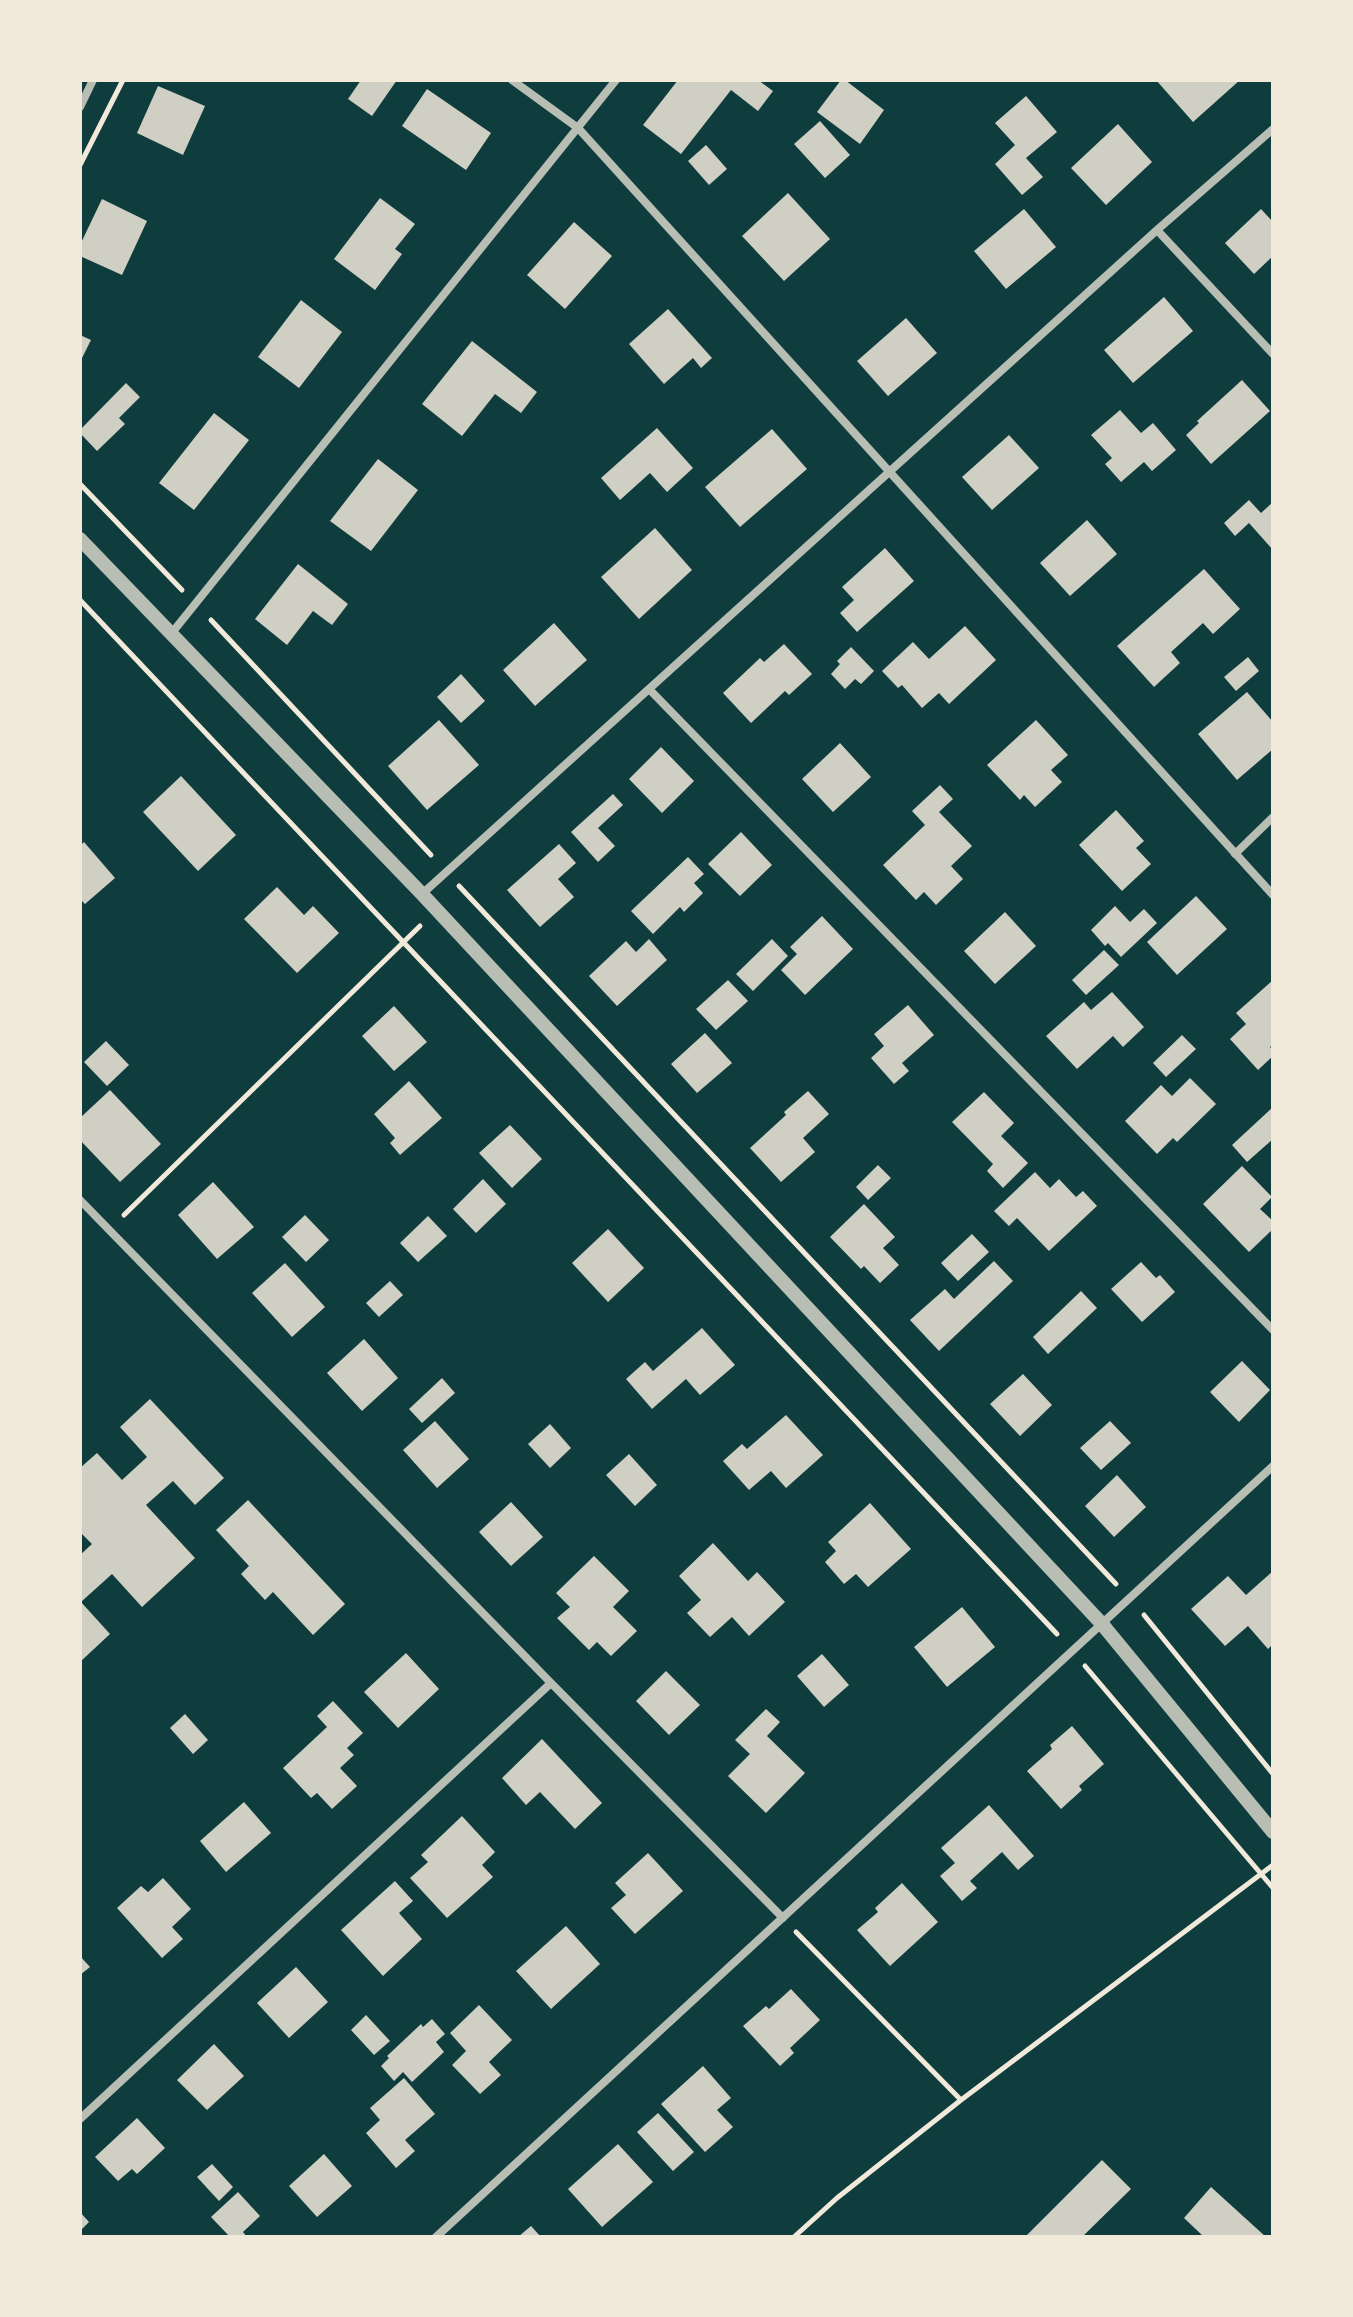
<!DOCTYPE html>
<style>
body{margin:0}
#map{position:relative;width:1353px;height:2317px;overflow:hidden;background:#0f3d3e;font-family:"Alegreya Sans",sans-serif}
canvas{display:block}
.frame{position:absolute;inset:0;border:82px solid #f1e9da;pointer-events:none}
</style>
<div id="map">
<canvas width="1353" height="2317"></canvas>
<div class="frame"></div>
</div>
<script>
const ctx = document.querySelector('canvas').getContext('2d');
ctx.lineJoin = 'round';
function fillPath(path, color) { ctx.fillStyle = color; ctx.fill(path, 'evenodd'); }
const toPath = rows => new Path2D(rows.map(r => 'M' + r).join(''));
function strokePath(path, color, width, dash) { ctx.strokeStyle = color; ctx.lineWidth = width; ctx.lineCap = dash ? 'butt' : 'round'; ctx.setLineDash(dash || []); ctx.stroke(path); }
const building = toPath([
 [361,80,397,80,372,116,348,99],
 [678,80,758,80,773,91,758,111,731,90,681,154,643,125],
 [841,80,845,80,884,110,860,144,817,112],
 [1156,80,1240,80,1193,122],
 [158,86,205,106,183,155,137,133],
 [427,89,491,133,466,170,402,126],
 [1026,96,1057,132,1026,158,1043,177,1022,195,995,164,1015,145,995,123],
 [820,121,850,155,825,178,794,144],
 [1118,124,1152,162,1106,205,1071,168],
 [706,145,727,169,709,185,688,161],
 [788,193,830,239,784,281,742,236],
 [380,198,415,224,395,249,402,254,375,290,334,259],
 [102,199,147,221,122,275,80,256,80,245],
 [1024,209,1056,247,1006,289,974,251],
 [1261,209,1273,222,1273,256,1254,274,1225,243],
 [574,222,612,256,565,309,527,275],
 [1164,297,1193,331,1133,383,1104,350],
 [301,300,342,332,299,388,258,357],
 [668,309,712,358,701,368,693,358,664,384,629,344],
 [906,318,937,353,888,396,857,361],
 [80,335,91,340,80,362],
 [472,341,537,392,521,413,495,394,462,436,422,404],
 [1242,380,1270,411,1211,464,1186,435,1199,423,1197,421],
 [126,383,140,397,119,418,125,424,97,451,80,433,80,430],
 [1120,410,1141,433,1153,423,1176,450,1152,471,1144,462,1121,482,1105,464,1112,458,1091,435],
 [214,413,249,440,194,510,159,483],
 [657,428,693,468,667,492,650,473,620,500,601,478],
 [772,429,807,469,740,527,705,487],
 [1009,435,1039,468,992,510,962,477],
 [378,459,418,490,371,551,330,521],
 [1249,500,1261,513,1273,502,1273,550,1249,523,1235,536,1224,523],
 [1087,520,1117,554,1070,596,1040,563],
 [655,528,692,570,639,619,601,577],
 [885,548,914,581,857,632,840,613,854,600,842,587],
 [298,564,348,604,332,625,313,611,287,645,255,619],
 [1204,569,1240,609,1213,634,1203,623,1171,652,1180,663,1154,687,1117,646],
 [554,623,587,660,535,706,503,670],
 [965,626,996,660,949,704,939,693,922,708,902,685,898,688,882,671,913,642,929,659],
 [784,644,812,674,789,695,785,691,751,723,723,693,760,658,764,662],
 [851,647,874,671,861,684,855,679,845,689,831,674,840,664,837,661],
 [1248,657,1259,671,1236,691,1224,677],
 [461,674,485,701,461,723,437,697],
 [1247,692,1273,722,1273,749,1237,780,1198,734],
 [439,720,479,765,427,810,388,766],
 [1036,720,1068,755,1051,770,1062,782,1035,807,1024,795,1020,800,987,765],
 [840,743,871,777,833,812,802,779],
 [661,747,694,781,662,813,629,779],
 [181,776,236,835,198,871,143,812],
 [940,785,953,799,939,812,972,846,951,866,963,879,936,905,924,892,916,900,883,865,925,825,912,811],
 [613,794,623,805,598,828,615,846,598,862,571,832],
 [1116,810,1144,841,1136,848,1151,864,1122,891,1079,845],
 [741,832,772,865,740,896,708,864],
 [84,842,115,878,85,904,80,899,80,846],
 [559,844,576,863,558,879,574,897,540,927,507,890],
 [688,857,704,874,694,883,703,893,684,912,680,907,653,934,631,911],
 [277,887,304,915,313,906,339,933,297,973,244,919],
 [1196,896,1227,929,1177,975,1147,942],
 [1115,906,1130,922,1144,909,1157,923,1121,957,1108,943,1105,946,1091,930],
 [1005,912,1036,946,995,984,964,951],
 [822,916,853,949,805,995,781,970,797,954,790,947],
 [649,939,667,960,617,1006,589,976,626,941,636,952],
 [772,939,788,956,753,991,736,974],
 [1104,950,1119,965,1086,995,1072,980],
 [728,980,748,1001,716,1030,696,1009],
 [1273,980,1273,1044,1270,1047,1273,1051,1273,1056,1258,1070,1230,1039,1246,1024,1236,1013],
 [1112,992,1144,1027,1123,1047,1113,1036,1077,1069,1046,1036,1084,1002,1091,1010],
 [908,1005,934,1035,902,1063,909,1071,894,1084,871,1058,884,1046,874,1034],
 [394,1006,427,1042,394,1071,362,1036],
 [705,1033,732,1063,697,1093,671,1064],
 [1182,1035,1196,1049,1166,1077,1153,1063],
 [106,1041,129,1065,107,1086,84,1062],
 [1190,1078,1216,1104,1177,1142,1173,1138,1157,1154,1125,1121,1161,1085,1172,1096],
 [409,1081,442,1118,400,1155,390,1143,395,1138,374,1114],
 [110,1090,161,1144,120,1182,80,1140,80,1118],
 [808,1091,829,1114,803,1138,815,1152,781,1182,750,1148,786,1115,784,1112],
 [984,1092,1014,1123,1001,1136,1028,1163,1003,1188,987,1171,993,1164,952,1122],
 [1273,1107,1273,1139,1247,1162,1232,1145],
 [510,1125,542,1159,512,1188,479,1153],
 [878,1165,891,1178,868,1200,856,1187],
 [1242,1166,1272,1197,1260,1209,1273,1221,1273,1229,1249,1252,1203,1204],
 [1035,1172,1050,1188,1059,1179,1076,1197,1083,1191,1097,1206,1049,1251,1017,1218,1009,1226,994,1211],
 [483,1179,506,1204,476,1233,453,1209],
 [213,1182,254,1227,217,1259,178,1215],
 [864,1204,895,1237,883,1248,899,1265,880,1283,864,1266,861,1269,830,1237],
 [305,1215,329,1240,306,1262,282,1237],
 [428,1216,447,1236,418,1262,400,1243],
 [608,1229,644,1268,608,1302,572,1263],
 [972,1234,989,1252,958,1281,941,1263],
 [994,1261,1013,1281,939,1351,910,1320,945,1289,954,1299],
 [1141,1262,1156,1278,1160,1275,1175,1292,1142,1322,1111,1289],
 [285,1263,325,1307,292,1337,252,1293],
 [390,1281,403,1295,379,1317,366,1303],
 [1081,1291,1097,1308,1048,1354,1033,1337],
 [702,1328,735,1365,700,1395,686,1379,652,1409,626,1379,645,1362,653,1371],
 [364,1339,398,1378,362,1411,327,1373],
 [1242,1361,1270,1390,1239,1422,1210,1392],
 [1023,1374,1052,1405,1020,1436,990,1404],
 [442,1378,455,1393,422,1423,409,1409],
 [150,1399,224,1478,195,1505,173,1481,146,1505,195,1558,142,1607,112,1574,81,1602,110,1634,80,1662,80,1555,92,1544,80,1532,80,1468,97,1453,122,1480,147,1457,120,1427],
 [786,1415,823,1455,786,1488,771,1471,749,1490,723,1461,742,1444,747,1449],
 [435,1421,469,1459,437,1488,403,1450],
 [1110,1421,1131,1443,1101,1470,1080,1448],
 [550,1424,571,1448,550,1468,528,1444],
 [629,1454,657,1485,635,1506,606,1475],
 [1117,1475,1146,1507,1114,1537,1085,1506],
 [248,1500,345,1604,313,1635,273,1592,265,1600,241,1574,249,1566,216,1530],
 [511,1502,543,1537,511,1566,479,1532],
 [870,1503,911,1549,868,1587,856,1574,844,1584,825,1562,836,1551,828,1542],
 [713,1543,748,1581,757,1572,785,1602,749,1636,732,1617,710,1637,687,1613,701,1600,679,1576],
 [594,1556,629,1591,613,1607,637,1631,611,1656,597,1642,589,1650,557,1618,570,1607,556,1593],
 [1273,1571,1273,1644,1268,1649,1248,1626,1225,1646,1191,1609,1228,1576,1246,1595],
 [962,1607,995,1647,947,1687,914,1647],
 [406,1653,439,1689,398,1728,364,1692],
 [822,1654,849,1685,824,1707,797,1676],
 [666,1671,700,1705,669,1735,636,1701],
 [333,1701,363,1733,347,1748,354,1755,340,1768,357,1786,332,1809,317,1793,311,1798,283,1768,327,1727,317,1716],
 [766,1709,780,1722,767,1736,805,1773,766,1813,728,1776,750,1754,735,1740],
 [185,1714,208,1740,193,1754,170,1728],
 [1072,1726,1104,1764,1079,1786,1082,1790,1061,1809,1027,1771,1052,1749,1050,1745],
 [542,1739,602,1803,575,1829,540,1792,526,1805,502,1778],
 [244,1802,271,1833,226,1872,200,1841],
 [989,1805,1034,1856,1018,1870,1002,1852,970,1881,977,1888,962,1901,940,1876,955,1863,941,1848],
 [462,1816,495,1852,482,1865,493,1877,447,1918,410,1878,428,1862,421,1855],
 [648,1853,683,1891,635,1934,611,1908,626,1895,615,1883],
 [163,1878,191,1909,172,1927,183,1939,162,1958,117,1908,141,1886,148,1892],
 [395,1881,413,1901,399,1913,422,1939,383,1976,341,1930],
 [902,1883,938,1922,890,1966,857,1930,878,1912,875,1908],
 [566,1926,600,1964,551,2009,516,1971],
 [80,1956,90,1967,80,1975],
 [296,1967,328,2002,289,2038,257,2003],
 [791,1989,820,2020,790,2048,794,2053,780,2066,743,2026,766,2006,769,2009],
 [479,2005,512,2040,489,2062,501,2075,480,2094,452,2065,466,2051,450,2033],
 [366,2015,390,2041,374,2055,351,2030],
 [432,2019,445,2034,436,2042,444,2052,412,2082,403,2072,394,2081,381,2066,389,2058,387,2056,421,2024,423,2027],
 [214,2044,244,2076,207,2110,177,2080],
 [703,2066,731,2098,717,2110,733,2127,705,2152,661,2104],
 [404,2078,435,2114,405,2140,415,2151,396,2168,366,2133,380,2120,370,2108],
 [658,2113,694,2152,673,2171,637,2132],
 [137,2118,165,2148,137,2174,132,2169,118,2181,95,2157],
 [618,2144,653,2182,602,2227,568,2189],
 [324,2154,352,2186,317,2217,289,2186],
 [1102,2160,1131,2189,1082,2237,1025,2237],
 [212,2164,233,2187,219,2201,197,2177],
 [1211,2187,1266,2237,1204,2237,1184,2218],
 [238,2192,260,2216,243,2232,247,2237,230,2237,211,2217],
 [80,2212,89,2222,80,2231],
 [531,2226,541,2237,518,2237]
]);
const path = toPath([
 [80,165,123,80],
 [80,484,182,590],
 [80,600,1057,1634],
 [211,620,431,855],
 [459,886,1116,1584],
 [124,1215,420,926],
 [1144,1615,1273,1774],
 [1085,1666,1273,1888],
 [796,1932,961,2100],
 [794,2237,837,2198,961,2100,1273,1865]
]);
const minor = toPath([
 [512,80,578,128,1273,895],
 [80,107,93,80],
 [1157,230,1273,354],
 [171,634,616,80],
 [649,689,1273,1330],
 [1235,854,1273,817],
 [422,894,1157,230,1273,129],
 [80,1200,551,1683,783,1918],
 [80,2119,551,1683],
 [436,2237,1273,1466]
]);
const tertiary = toPath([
 [80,539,422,894,1102,1624,1273,1832]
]);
fillPath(building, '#cfcfc3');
strokePath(path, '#f1e9da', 5);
strokePath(minor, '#b8beb3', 8);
strokePath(tertiary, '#b8beb3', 14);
</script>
